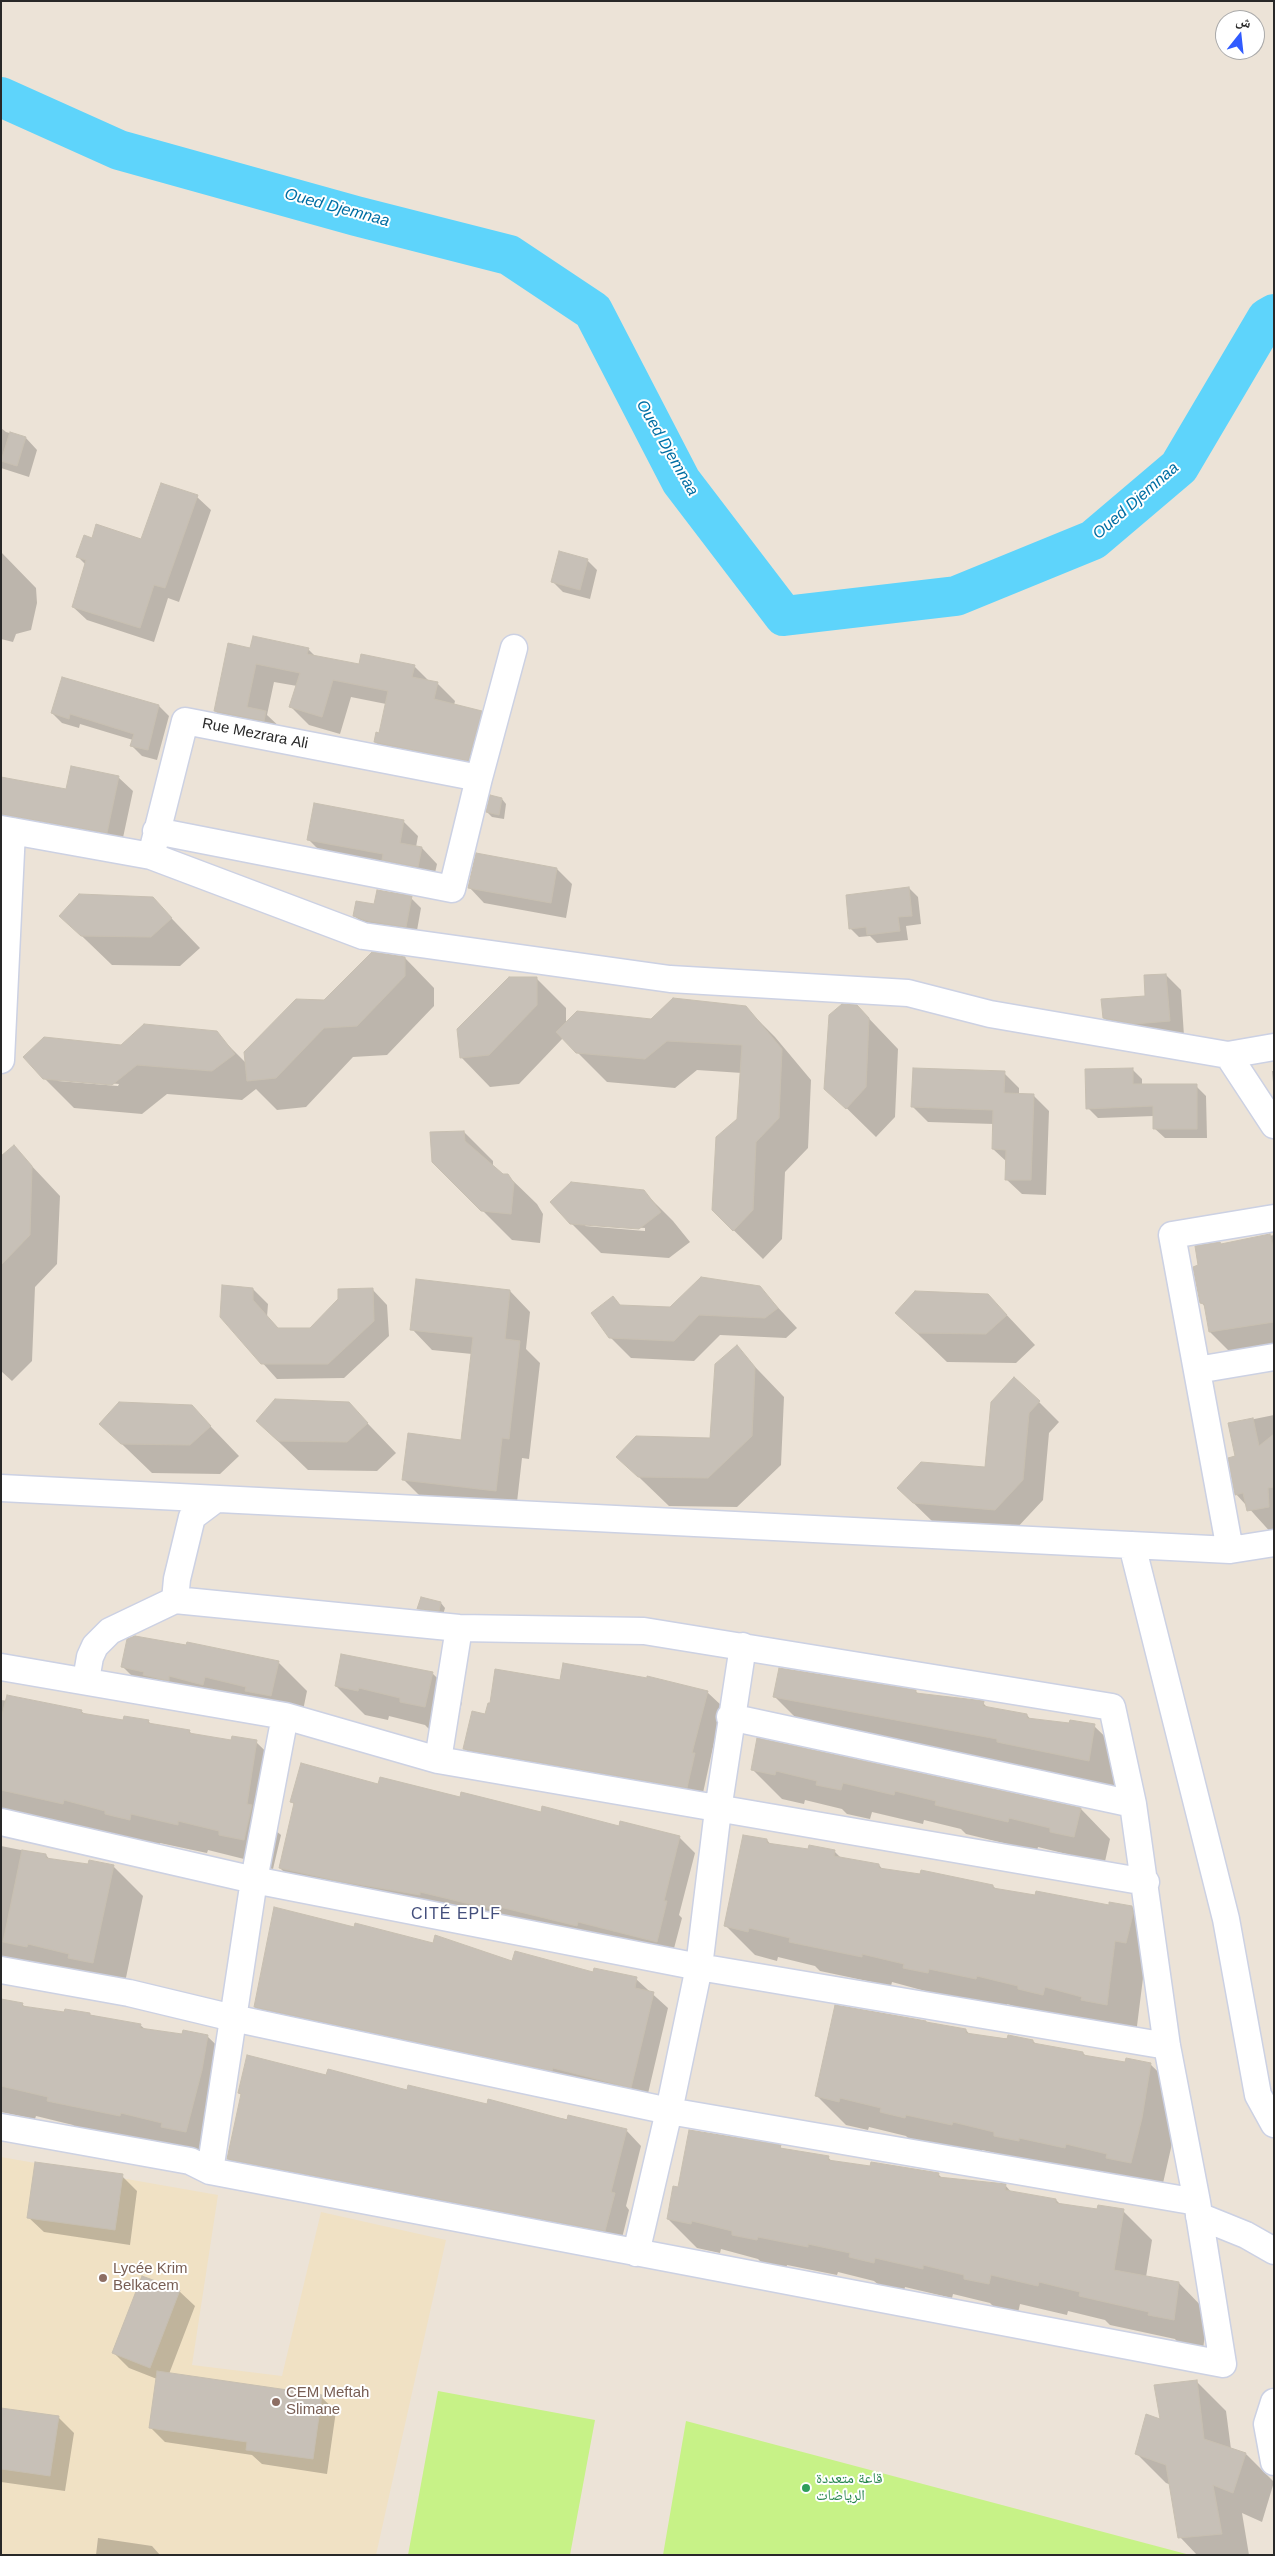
<!DOCTYPE html>
<meta charset="utf-8">
<style>
body{margin:0}
#map{position:relative;width:1275px;height:2556px;overflow:hidden;background:#ece3d7;font-family:Arial,"Noto Naskh Arabic",sans-serif}
canvas{display:block}
.frame{position:absolute;inset:0;border:2px solid #282828;pointer-events:none}
.north{position:absolute;left:1215px;top:10px;width:50px;height:50px;box-sizing:border-box;background:#fff;border:1px solid #a9a9a9;border-radius:50%;rotate:16deg;font-size:14px;font-weight:700;line-height:20px;text-align:center;color:#282828}
.north::after{content:'';display:block;margin:auto;width:18px;height:22px;background:#315bff;clip-path:polygon(50% 0,100% 100%,50% 72%,0 100%)}
</style>
<div id="map">
<canvas width="1275" height="2556"></canvas>
<div class="frame"></div>
<div class="north">ش</div>
</div>
<script>
const ctx = document.querySelector('canvas').getContext('2d');
ctx.lineJoin = 'round';
function fillPath(path, color) { ctx.fillStyle = color; ctx.fill(path, 'evenodd'); }
const toPath = rows => new Path2D(rows.map(r => 'M' + r).join(''));
function strokePath(path, color, width, dash) { ctx.strokeStyle = color; ctx.lineWidth = width; ctx.lineCap = dash ? 'butt' : 'round'; ctx.setLineDash(dash || []); ctx.stroke(path); }
function write(font, color, halo, rows, align = 'center') {
  ctx.font = font + ' Arial,"Noto Naskh Arabic",sans-serif'; ctx.lineWidth = 4; ctx.setLineDash([]); ctx.textBaseline = 'middle'; ctx.strokeStyle = halo; ctx.fillStyle = color; for (const [text, x, y, turn = 0] of rows) {
    ctx.save(); ctx.translate(x, y); ctx.rotate((+turn || 0) * Math.PI / 180); ctx.textAlign = isNaN(turn) ? turn : align; if (halo) ctx.strokeText(text, 0, 0); ctx.fillText(text, 0, 0); ctx.restore();
  }
}
const education = toPath([
 [1,2157,218,2195,192,2365,282,2376,321,2212,446,2240,376,2555,1,2555]
]);
const pitch = toPath([
 [438,2391,595,2420,570,2555,408,2555],
 [686,2421,1190,2555,663,2555]
]);
const shadow = toPath([
 [1,428,6,432,26,438,37,450,29,477,1,468],
 [197,497,211,510,179,602,168,598,154,642,87,620,73,607,86,565,78,557,92,539,142,540],
 [1,552,36,588,37,603,31,630,16,634,13,642,1,639],
 [587,560,597,570,590,599,563,592,553,582],
 [251,649,308,649,316,657,360,666,414,666,430,682,437,683,455,701,454,705,481,712,499,730,486,778,394,760,375,742,380,734,386,704,351,697,340,734,309,725,291,707,297,686,274,682,267,715,283,730,233,729,215,711],
 [159,706,169,716,157,760,142,756,132,746,133,740,80,724,79,728,62,723,52,713],
 [118,777,133,791,121,847,1,826,1,778,67,791],
 [502,799,506,804,504,819,492,817,487,812],
 [403,821,418,836,416,847,422,848,437,864,433,882,323,854,308,839],
 [557,869,572,884,566,918,484,903,469,887],
 [909,888,918,897,921,924,906,926,908,940,877,943,870,936,859,937,850,928],
 [152,898,200,948,180,966,112,965,61,916],
 [411,898,421,908,416,936,365,926,355,916,375,905],
 [405,958,434,988,434,1006,387,1055,353,1057,306,1107,277,1110,256,1089,242,1100,167,1094,142,1114,74,1108,44,1078,122,1047,216,1033,246,1063,325,1002],
 [60,1079,119,1084,118,1086,58,1081],
 [1166,975,1181,990,1184,1036,1119,1033,1104,1018,1146,997],
 [537,979,566,1008,566,1024,652,1020,745,1007,775,1037,811,1080,808,1148,785,1172,782,1239,763,1259,713,1210,738,1120,742,1073,697,1070,675,1088,607,1082,563,1038,519,1084,490,1087,461,1057],
 [857,1006,898,1049,895,1117,876,1137,826,1088],
 [1132,1069,1142,1079,1142,1085,1196,1086,1206,1096,1207,1138,1165,1138,1154,1128,1154,1116,1098,1118,1088,1108],
 [1272,1071,1274,1071,1274,1093],
 [1004,1073,1019,1088,1019,1095,1034,1096,1049,1111,1046,1195,1022,1194,1006,1179,1007,1162,993,1149,994,1124,928,1122,913,1107],
 [464,1132,493,1161,493,1167,502,1175,507,1175,537,1204,543,1214,540,1243,512,1240,433,1161],
 [14,1147,60,1196,57,1264,35,1287,32,1361,12,1381,1,1371,1,1158],
 [643,1191,673,1221,690,1242,669,1258,601,1253,571,1223],
 [587,1224,645,1228,645,1231,585,1226],
 [1274,1235,1274,1357,1239,1361,1210,1332,1206,1308,1201,1302,1200,1266,1222,1246],
 [417,1280,510,1291,530,1312,526,1349,540,1363,529,1459,522,1458,516,1511,424,1500,404,1480,463,1441,472,1354,432,1350,412,1329],
 [759,1287,797,1328,786,1338,720,1335,694,1361,631,1358,610,1337,613,1298,621,1306,670,1309],
 [253,1289,268,1304,267,1317,279,1329,311,1330,372,1289,387,1305,389,1336,344,1378,277,1379,221,1317],
 [988,1295,1035,1345,1016,1363,947,1362,896,1313],
 [736,1347,784,1397,781,1465,737,1507,669,1506,618,1457,711,1440],
 [992,1402,1039,1402,1059,1422,1049,1433,1043,1500,1015,1530,934,1523,898,1488,986,1468],
 [348,1403,396,1453,377,1471,308,1470,257,1421],
 [191,1406,239,1456,220,1474,152,1473,101,1424],
 [1274,1415,1274,1536,1236,1494,1236,1457,1230,1424],
 [441,1603,445,1608,443,1615,423,1613,419,1608],
 [187,1647,278,1662,307,1691,300,1725,152,1696,122,1666],
 [432,1673,462,1702,454,1736,431,1731,425,1725,389,1716,388,1720,365,1715,336,1686],
 [561,1681,707,1692,722,1706,701,1802,479,1763,465,1749,491,1705],
 [916,1692,919,1694,983,1703,989,1709,1027,1715,1031,1720,1094,1726,1124,1755,1118,1789,804,1726,775,1697],
 [1,1700,81,1711,86,1715,124,1721,148,1721,152,1725,189,1731,193,1735,232,1741,256,1742,286,1771,276,1831,281,1835,273,1869,250,1864,244,1859,208,1850,207,1853,160,1843,159,1848,131,1838,94,1829,93,1833,1,1809],
 [758,1740,1081,1809,1110,1839,1104,1866,1080,1861,1075,1856,1038,1847,1037,1851,966,1834,961,1829,924,1820,923,1824,872,1812,870,1819,847,1814,842,1809,805,1800,804,1804,782,1799,752,1769],
 [379,1785,620,1828,621,1823,680,1838,695,1853,679,1915,682,1918,672,1956,295,1883,280,1868,295,1805,292,1802],
 [767,1840,771,1845,809,1851,834,1851,842,1859,879,1865,883,1870,993,1886,997,1890,1110,1907,1132,1907,1161,1936,1144,1970,1136,2034,1074,2016,1072,2023,1007,2004,1006,2008,958,1997,957,2002,934,1997,929,1992,892,1982,891,1986,820,1971,815,1966,778,1957,777,1961,755,1955,726,1926],
 [1,1846,46,1855,50,1860,89,1866,113,1866,143,1896,123,1992,1,1967],
 [355,1929,513,1963,636,1979,668,2008,646,2102,270,2022,255,2007],
 [1,2000,22,2004,26,2008,65,2014,66,2010,140,2025,145,2029,183,2035,207,2036,237,2065,215,2161,78,2130,73,2125,36,2116,35,2119,1,2112],
 [928,2024,966,2030,970,2035,1033,2041,1037,2045,1083,2053,1087,2057,1126,2063,1150,2064,1180,2093,1171,2148,1161,2192,982,2150,982,2154,935,2143,935,2146,911,2141,906,2136,869,2127,868,2130,846,2125,817,2096],
 [327,2076,626,2130,641,2146,626,2206,629,2210,620,2246,244,2174,228,2159,242,2096,239,2092],
 [780,2147,784,2150,828,2157,832,2162,938,2174,942,2178,1005,2185,1012,2193,1056,2200,1060,2204,1098,2210,1123,2211,1152,2240,1146,2277,1179,2283,1208,2313,1203,2349,1179,2344,1175,2339,1110,2325,1105,2320,1068,2311,1067,2315,1020,2304,1018,2313,995,2308,990,2303,953,2294,952,2298,905,2287,904,2291,880,2286,874,2281,838,2272,837,2275,787,2265,786,2269,763,2264,758,2259,721,2249,720,2253,697,2248,668,2219,679,2189],
 [122,2176,137,2191,130,2245,44,2232,28,2217],
 [179,2291,195,2306,169,2374,321,2397,336,2411,327,2474,262,2464,252,2455,165,2442,150,2427,157,2379,129,2368,114,2353],
 [1196,2381,1226,2411,1231,2449,1246,2454,1274,2482,1262,2522,1242,2513,1249,2555,1197,2555,1180,2537,1171,2485,1166,2483,1137,2454],
 [1,2409,58,2417,74,2433,65,2491,1,2482],
 [98,2538,152,2546,160,2555,96,2555]
]);
const river = toPath([
 [1,97,119,150,356,216,509,255,593,311,681,481,784,616,956,596,1093,540,1179,467,1267,318,1274,314]
]);
const building = toPath([
 [10,432,26,437,17,466,1,461,10,432],
 [161,483,198,495,165,588,154,585,140,628,72,607,86,560,76,557,84,535,92,538,96,524,141,539,161,483],
 [559,551,588,559,580,590,551,582,559,551],
 [253,636,309,648,307,654,359,664,361,654,415,665,412,677,438,682,434,699,482,711,468,761,374,742,376,732,379,733,388,691,333,680,322,717,289,707,300,673,256,664,247,707,266,711,264,721,214,711,228,643,250,648,253,636],
 [62,677,159,705,148,750,130,746,134,734,70,714,69,719,51,713,62,677],
 [71,766,119,776,107,833,1,814,1,777,66,789,71,766],
 [490,795,502,798,499,815,486,812,490,795],
 [314,803,404,820,400,843,422,847,418,867,382,860,383,854,307,840,314,803],
 [476,853,557,868,551,903,468,888,476,853],
 [909,887,912,916,898,917,900,931,867,935,866,927,849,929,846,895,909,887],
 [377,890,412,896,406,927,367,921,353,916,356,901,374,904,377,890],
 [79,894,153,897,172,918,151,937,81,936,59,916,79,894],
 [372,952,405,957,405,976,357,1026,324,1028,276,1078,247,1081,244,1052,296,999,324,1000,372,952],
 [1166,974,1170,1021,1134,1024,1103,1018,1101,999,1145,996,1144,975,1166,974],
 [509,977,537,977,537,1005,489,1055,460,1058,457,1029,509,977],
 [673,998,746,1006,782,1049,779,1118,756,1142,753,1210,733,1231,712,1210,716,1137,737,1119,742,1045,667,1041,645,1059,576,1053,556,1032,577,1011,651,1019,673,998],
 [842,1004,857,1005,869,1018,866,1087,846,1109,824,1089,829,1015,842,1004],
 [144,1024,217,1031,235,1054,212,1071,137,1065,112,1085,43,1079,23,1057,44,1037,121,1045,144,1024],
 [913,1068,1005,1071,1004,1093,1034,1094,1031,1180,1005,1180,1006,1150,992,1149,993,1110,911,1107,913,1068],
 [1133,1068,1133,1084,1197,1084,1197,1129,1153,1129,1153,1106,1086,1109,1085,1069,1133,1068],
 [464,1131,465,1141,503,1174,508,1174,514,1183,511,1214,481,1211,432,1162,430,1132,464,1131],
 [14,1145,32,1166,30,1235,1,1265,1,1156,14,1145],
 [571,1182,644,1190,661,1212,639,1229,570,1224,550,1202,571,1182],
 [1270,1234,1274,1251,1274,1322,1209,1332,1204,1304,1200,1303,1193,1267,1198,1265,1195,1246,1220,1242,1221,1244,1270,1234],
 [701,1277,760,1286,778,1308,765,1318,699,1315,674,1341,609,1338,591,1313,613,1296,620,1305,670,1307,701,1277],
 [416,1279,510,1290,505,1339,520,1341,509,1439,502,1438,496,1491,402,1480,408,1433,461,1440,473,1337,410,1330,416,1279],
 [222,1285,253,1288,253,1300,278,1328,310,1328,338,1299,338,1289,373,1288,374,1321,328,1364,261,1364,220,1317,222,1285],
 [915,1291,988,1294,1007,1315,986,1334,917,1333,895,1313,915,1291],
 [737,1345,755,1367,752,1436,708,1478,638,1477,616,1457,636,1436,710,1438,715,1364,737,1345],
 [1014,1377,1040,1401,1029,1413,1023,1480,995,1510,913,1503,897,1488,921,1462,985,1467,991,1402,1014,1377],
 [275,1399,349,1402,368,1423,347,1442,278,1441,256,1421,275,1399],
 [119,1402,192,1405,211,1426,190,1445,121,1444,99,1424,119,1402],
 [1253,1418,1259,1446,1274,1434,1274,1487,1268,1488,1269,1507,1247,1511,1243,1493,1235,1495,1228,1458,1235,1456,1228,1423,1253,1418],
 [421,1597,441,1602,439,1611,417,1609,421,1597],
 [135,1636,186,1645,187,1642,279,1661,271,1696,245,1691,246,1687,205,1677,203,1685,169,1676,169,1681,143,1675,144,1672,121,1667,127,1639,135,1636],
 [341,1654,433,1672,425,1707,400,1702,400,1698,359,1688,358,1691,335,1686,341,1654],
 [563,1663,647,1678,647,1676,708,1691,692,1753,695,1753,687,1788,463,1749,472,1711,485,1714,488,1703,490,1703,495,1669,560,1680,563,1663],
 [779,1668,916,1690,916,1693,984,1701,983,1706,1027,1714,1027,1718,1069,1723,1070,1720,1095,1724,1089,1761,997,1742,997,1739,773,1697,779,1668],
 [7,1695,82,1710,81,1713,123,1720,124,1716,149,1720,148,1723,190,1730,189,1733,231,1740,232,1736,257,1740,247,1804,252,1805,244,1840,219,1835,219,1831,178,1821,178,1825,131,1814,130,1820,105,1814,105,1811,64,1800,63,1804,1,1790,1,1719,7,1695],
 [757,1738,1081,1808,1074,1837,1050,1832,1050,1828,1009,1818,1008,1822,935,1805,936,1801,895,1791,894,1795,843,1783,841,1790,816,1785,817,1781,776,1771,775,1775,751,1770,757,1738],
 [301,1763,378,1784,380,1777,460,1797,461,1792,541,1812,542,1806,619,1826,620,1821,680,1836,664,1901,667,1901,657,1942,578,1922,577,1926,500,1907,499,1911,420,1892,420,1895,338,1881,279,1868,294,1803,290,1802,301,1763],
 [743,1835,767,1839,767,1843,808,1849,809,1845,835,1850,834,1856,879,1864,879,1868,920,1874,921,1870,993,1885,993,1888,1035,1895,1036,1891,1109,1905,1109,1902,1132,1906,1133,1914,1126,1943,1115,1941,1107,2005,1081,2000,1082,1997,1045,1987,1043,1995,1018,1989,1018,1986,977,1976,976,1979,929,1969,928,1973,903,1968,904,1964,862,1954,862,1957,789,1942,790,1938,749,1928,748,1932,724,1926,743,1835],
 [22,1850,46,1854,46,1858,88,1864,89,1860,114,1865,93,1963,68,1958,69,1954,28,1944,27,1947,3,1942,22,1850],
 [274,1907,354,1927,355,1923,433,1943,435,1935,512,1961,515,1951,593,1972,594,1968,637,1977,635,1988,654,1992,631,2088,553,2068,552,2071,254,2007,274,1907],
 [1,1999,23,2003,22,2006,64,2012,65,2009,90,2013,90,2015,141,2024,140,2028,182,2034,183,2030,208,2035,202,2070,186,2132,161,2127,162,2123,121,2113,120,2116,47,2101,48,2097,1,2086,1,1999],
 [835,2005,926,2021,926,2022,966,2029,966,2033,1007,2039,1008,2035,1033,2040,1033,2043,1083,2052,1083,2055,1125,2062,1126,2058,1151,2063,1142,2118,1131,2163,1106,2158,1107,2154,1066,2144,1065,2148,1019,2138,1019,2141,994,2136,994,2132,953,2122,952,2125,906,2115,905,2118,880,2112,881,2108,840,2098,839,2102,815,2096,835,2005],
 [247,2055,326,2075,328,2069,407,2090,408,2085,487,2104,488,2099,567,2120,568,2115,627,2129,611,2192,615,2193,605,2231,227,2159,241,2094,238,2093,247,2055],
 [689,2130,781,2145,780,2148,829,2156,828,2160,870,2166,871,2162,939,2173,938,2177,1006,2184,1005,2190,1056,2199,1056,2203,1097,2209,1098,2205,1124,2209,1114,2270,1179,2282,1174,2320,1148,2315,1149,2312,1079,2296,1080,2292,1039,2282,1038,2286,991,2275,989,2284,964,2279,964,2275,923,2265,923,2269,875,2258,874,2263,849,2257,850,2253,808,2244,808,2247,758,2237,757,2240,732,2235,732,2231,692,2221,691,2224,667,2219,673,2186,678,2187,689,2130],
 [35,2162,123,2174,115,2230,27,2218,35,2162],
 [142,2276,180,2290,150,2368,112,2353,142,2276],
 [157,2371,322,2395,313,2459,246,2450,247,2442,149,2428,157,2371],
 [1197,2380,1204,2439,1246,2453,1233,2493,1213,2485,1222,2534,1178,2538,1166,2465,1135,2454,1146,2414,1160,2419,1154,2385,1197,2380],
 [1,2408,59,2416,50,2476,1,2469,1,2408]
]);
const minor = toPath([
 [1,829,151,856,185,721,479,778,514,648],
 [156,831,452,889,479,778],
 [151,856,363,936,670,979,908,993,990,1014,1228,1055,1274,1047],
 [1228,1055,1274,1125],
 [1,1060,12,831],
 [1197,1370,1274,1357],
 [1,1488,1230,1550,1274,1543],
 [216,1499,192,1517,177,1579,175,1600,459,1628,644,1631,1112,1707,1133,1804],
 [1132,1545,1226,1919,1258,2095,1274,2124],
 [1230,1550,1172,1235,1274,1218],
 [1,1667,285,1716,438,1760,1146,1882],
 [86,1680,90,1657,95,1646,110,1631,175,1600],
 [438,1760,459,1628],
 [1,1822,254,1880,699,1967,1167,2046],
 [1,1970,129,1993,233,2018,669,2111,1197,2202],
 [1,2127,190,2161,210,2171,1223,2364,1197,2202,1167,2046,1133,1804,730,1717],
 [210,2171,254,1880,285,1716],
 [1199,2216,1246,2235,1274,2251],
 [636,2253,669,2111,699,1967,718,1810,743,1646],
 [1274,2402,1267,2424,1274,2462]
]);
const markers = [
 [103,2278,5,"#8d6e63"],
 [276,2402,5,"#8d6e63"],
 [806,2488,5,"#2e9e5b"]
];
const streetNames = [
 ["Rue Mezrara Ali",255,734,11]
];
const educationNames = [
 ["Lycée Krim",113,2269],
 ["Belkacem",113,2286],
 ["CEM Meftah",286,2393],
 ["Slimane",286,2410]
];
const leisureNames = [
 ["قاعة متعددة",816,2479],
 ["الرياضات",816,2496]
];
const waterNames = [
 ["Oued Djemnaa",337,208,15],
 ["Oued Djemnaa",667,448,60],
 ["Oued Djemnaa",1136,501,-41]
];
const neighbourhoodNames = [
 ["CITÉ EPLF",456,1915]
];
fillPath(education, '#f0e1c4');
fillPath(pitch, '#c7f287');
fillPath(shadow, '#0003');
strokePath(river, '#5ed4fb', 40);
fillPath(building, '#c7c0b7');
strokePath(building, '#c7bfb1', 1);
strokePath(minor, '#ccd1e3', 29);
strokePath(minor, '#fff', 26);
for (const [x, y, r, color] of markers) { const dot = new Path2D(); dot.arc(x, y, r, 0, 2 * Math.PI); ctx.fillStyle = color; ctx.fill(dot); strokePath(dot, '#fff', 2); }
write('15px', '#282828', '#fff', streetNames);
write('15px', '#785e54', '#fff', educationNames, 'left');
write('15px', '#27864d', '#fff', leisureNames, 'left');
write('italic 16px', '#006ea3', '#fff', waterNames);
ctx.letterSpacing = '1px';
write('16px', '#444f7c', '#fff', neighbourhoodNames);
ctx.letterSpacing = '0px';
</script>
